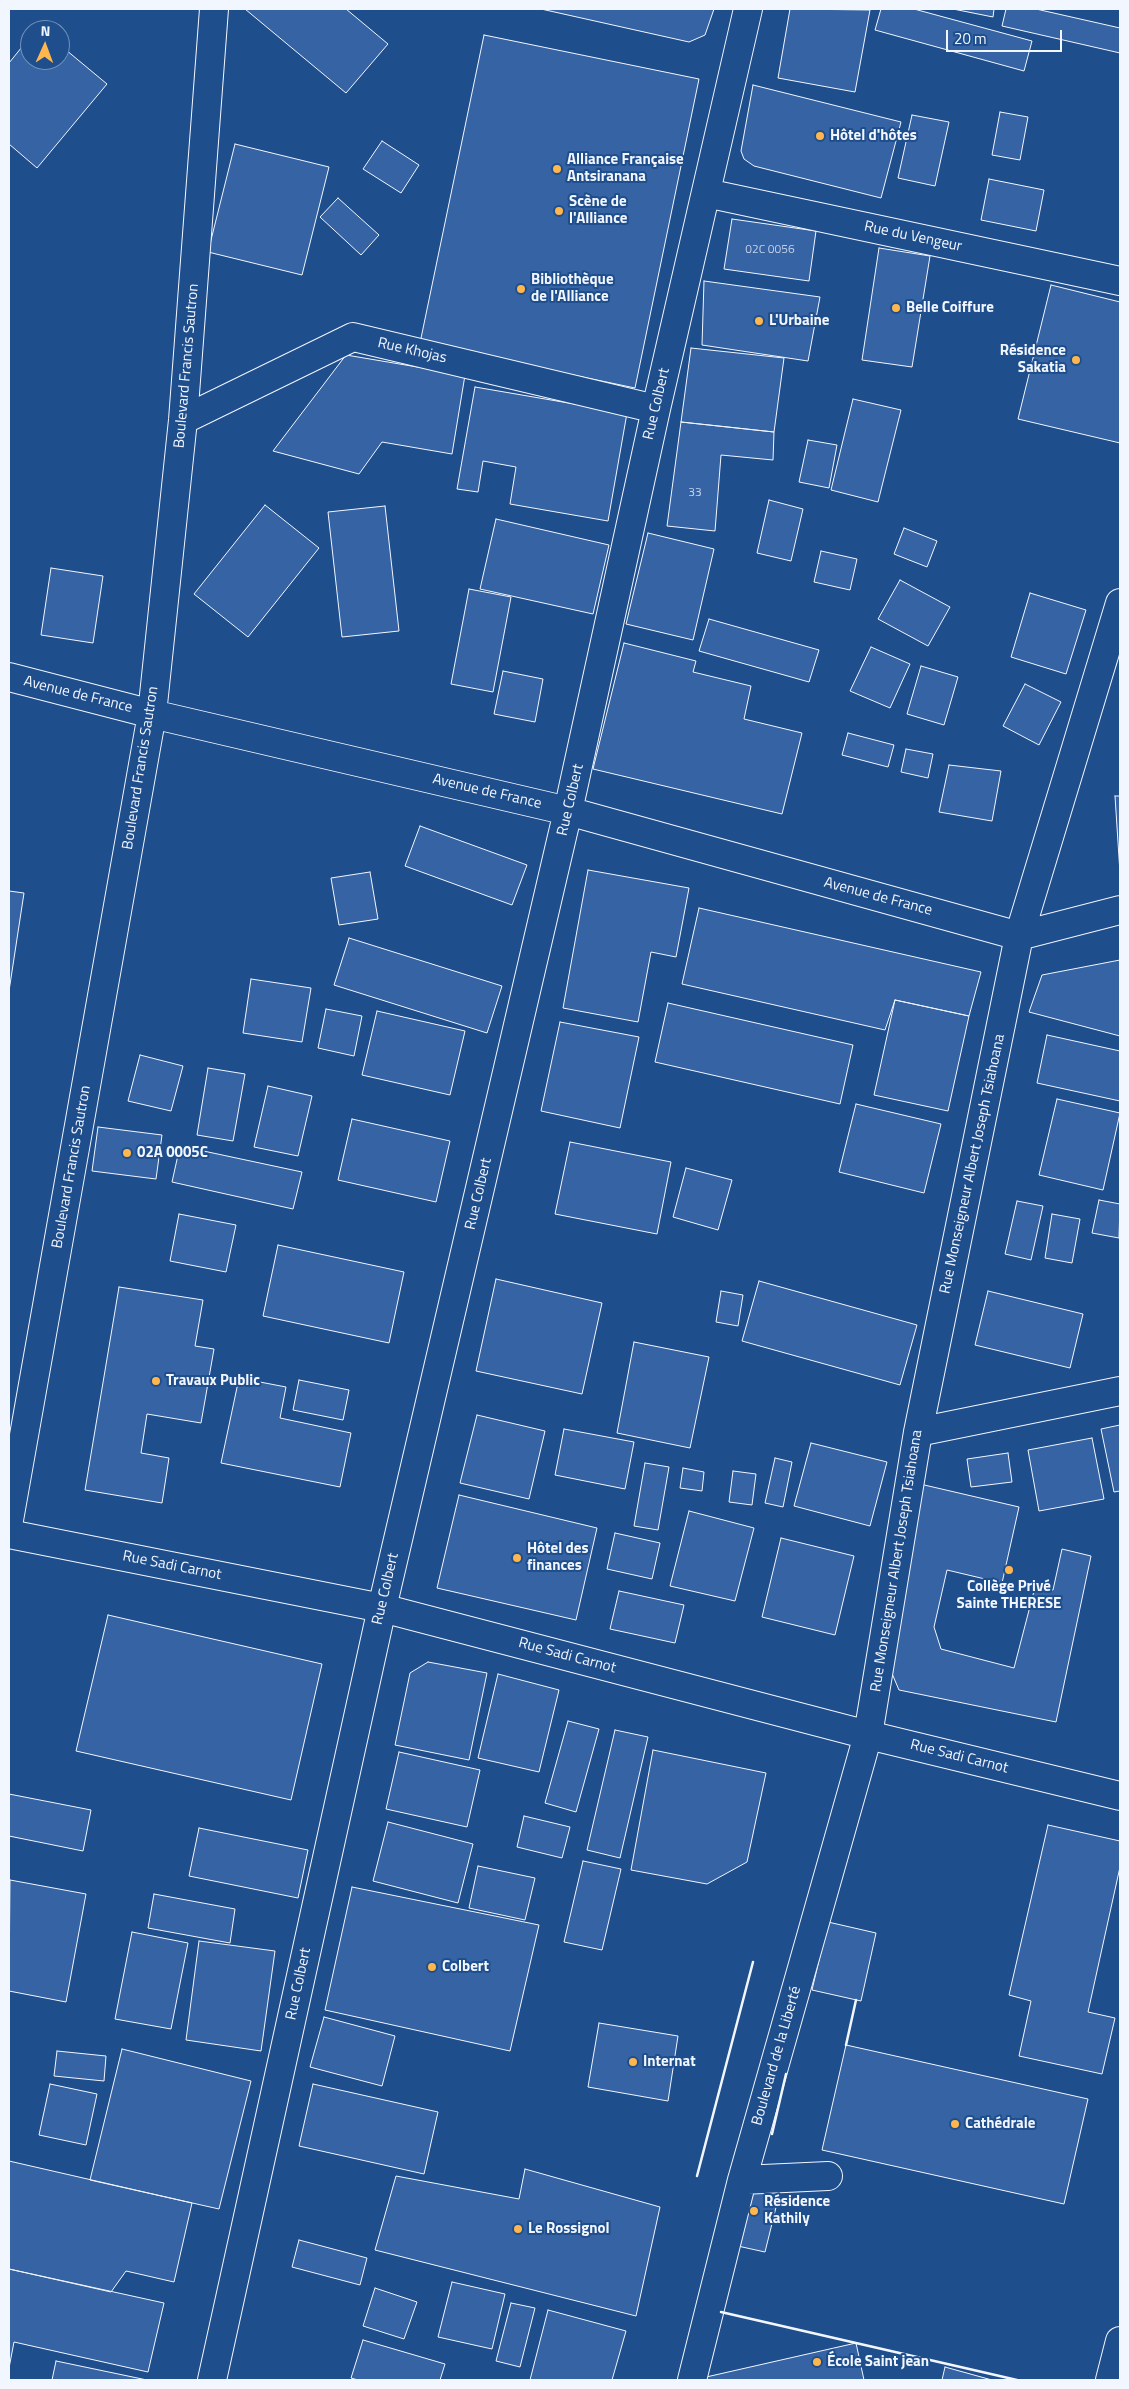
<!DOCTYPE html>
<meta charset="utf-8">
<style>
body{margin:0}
#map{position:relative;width:1129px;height:2389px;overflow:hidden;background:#1f4e8c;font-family:"Titillium Web",sans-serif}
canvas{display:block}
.frame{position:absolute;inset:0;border:10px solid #f2f6ff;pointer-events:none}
.north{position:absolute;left:20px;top:20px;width:50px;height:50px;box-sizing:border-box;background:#1f4e8c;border:1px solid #7391ba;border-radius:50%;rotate:2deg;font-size:14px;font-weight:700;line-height:20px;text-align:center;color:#f2f6ff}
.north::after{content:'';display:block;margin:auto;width:18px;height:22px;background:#ffb74d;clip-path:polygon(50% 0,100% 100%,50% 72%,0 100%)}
.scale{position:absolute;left:946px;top:30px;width:116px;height:22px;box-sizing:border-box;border:2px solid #f2f6ff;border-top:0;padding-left:6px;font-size:15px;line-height:18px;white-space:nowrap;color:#f2f6ff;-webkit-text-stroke:4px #1f4e8c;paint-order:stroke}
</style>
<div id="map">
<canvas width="1129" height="2389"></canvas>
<div class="frame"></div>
<div class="north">N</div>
<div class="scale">20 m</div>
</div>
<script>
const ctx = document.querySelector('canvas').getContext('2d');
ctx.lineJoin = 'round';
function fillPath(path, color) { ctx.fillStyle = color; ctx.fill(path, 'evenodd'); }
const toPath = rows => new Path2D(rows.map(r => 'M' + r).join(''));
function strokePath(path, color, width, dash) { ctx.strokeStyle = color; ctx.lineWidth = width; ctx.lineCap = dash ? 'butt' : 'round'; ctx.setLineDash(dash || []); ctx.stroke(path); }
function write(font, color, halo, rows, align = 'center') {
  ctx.font = font + ' "Titillium Web",sans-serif'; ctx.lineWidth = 4; ctx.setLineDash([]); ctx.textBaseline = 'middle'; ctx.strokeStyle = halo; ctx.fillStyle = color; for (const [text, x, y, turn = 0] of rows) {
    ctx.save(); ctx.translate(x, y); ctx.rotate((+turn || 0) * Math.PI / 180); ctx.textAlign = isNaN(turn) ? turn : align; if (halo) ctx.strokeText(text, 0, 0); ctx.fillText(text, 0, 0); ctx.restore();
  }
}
const building = toPath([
 [245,9,346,9,388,44,346,93,245,9],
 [541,9,714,9,705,35,689,42,541,9],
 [790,9,870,10,855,92,778,78,790,9],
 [881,9,914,9,1032,41,1024,71,875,30,881,9],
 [953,9,994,9,993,17,953,9],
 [1006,9,1036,9,1120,28,1120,53,1002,26,1006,9],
 [484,35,699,79,635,388,420,343,484,35],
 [30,37,30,60,60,60,60,45,107,84,37,168,9,144,9,63,30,37],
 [753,85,901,122,881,198,754,166,744,159,741,151,753,85],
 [1000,112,1028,117,1020,160,992,155,1000,112],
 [912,115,949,122,935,186,898,178,912,115],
 [382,141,419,165,401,193,363,169,382,141],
 [235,144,329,167,302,275,208,252,235,144],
 [989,179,1044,190,1036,231,981,220,989,179],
 [338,198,379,235,361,255,320,217,338,198],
 [732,219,816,231,809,281,724,269,732,219],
 [879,248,930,256,912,367,862,360,879,248],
 [704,281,820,297,808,361,702,345,704,281],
 [1051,285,1120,302,1120,443,1018,419,1051,285],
 [691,348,784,358,774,432,681,422,691,348],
 [346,355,465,375,452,454,382,442,359,474,273,451,346,355],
 [475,387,627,413,608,521,510,504,516,467,483,461,478,492,457,489,475,387],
 [853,399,901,410,878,502,831,490,853,399],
 [681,422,774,432,773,460,721,455,715,531,667,526,681,422],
 [808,440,837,445,829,488,799,482,808,440],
 [769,500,803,509,791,561,757,553,769,500],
 [265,505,319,548,248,637,194,594,265,505],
 [385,506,399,631,342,637,328,512,385,506],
 [496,519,609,545,593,614,480,589,496,519],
 [904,528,937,541,927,567,894,554,904,528],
 [648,533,714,549,693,640,626,624,648,533],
 [821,551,857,559,850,590,814,582,821,551],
 [51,568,103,576,93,643,41,635,51,568],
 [900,580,950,607,928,646,878,619,900,580],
 [469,589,511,597,493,692,451,684,469,589],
 [1030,593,1086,610,1066,674,1011,657,1030,593],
 [709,619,819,650,809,682,699,651,709,619],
 [624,643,696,661,693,672,751,686,744,719,802,733,782,814,593,769,624,643],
 [871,647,910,664,890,708,850,691,871,647],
 [921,666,958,677,944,725,907,714,921,666],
 [503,671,543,679,535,722,494,714,503,671],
 [1025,684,1061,702,1039,745,1003,726,1025,684],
 [848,733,894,745,888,767,842,755,848,733],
 [906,749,933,754,928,778,901,772,906,749],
 [949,765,1001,771,992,821,939,812,949,765],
 [1115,796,1120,796,1120,873,1115,796],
 [420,826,527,865,512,905,405,866,420,826],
 [588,870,689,888,676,957,651,952,638,1022,563,1008,588,870],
 [370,872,378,919,339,925,331,878,370,872],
 [9,891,24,893,9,991,9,891],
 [699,908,981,972,969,1016,895,1000,885,1030,682,984,699,908],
 [349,938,502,986,487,1033,334,985,349,938],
 [1120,960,1120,1036,1029,1012,1042,975,1120,960],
 [251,979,311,988,302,1042,243,1033,251,979],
 [895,1000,969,1016,948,1111,874,1095,895,1000],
 [668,1003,853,1045,840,1104,655,1062,668,1003],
 [326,1009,362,1016,354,1056,318,1048,326,1009],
 [377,1011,465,1031,450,1095,362,1075,377,1011],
 [560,1022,639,1037,620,1128,541,1111,560,1022],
 [1047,1035,1120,1051,1120,1101,1037,1083,1047,1035],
 [140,1055,183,1066,171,1111,128,1101,140,1055],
 [208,1068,245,1074,233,1141,197,1135,208,1068],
 [268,1086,312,1096,298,1156,254,1147,268,1086],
 [1057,1099,1120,1113,1103,1190,1039,1175,1057,1099],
 [856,1104,941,1124,924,1193,839,1172,856,1104],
 [352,1119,450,1141,436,1202,338,1180,352,1119],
 [98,1127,162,1135,156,1179,92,1171,98,1127],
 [570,1142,671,1162,657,1234,555,1214,570,1142],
 [180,1146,302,1172,293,1209,172,1182,180,1146],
 [686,1168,732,1180,718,1230,673,1217,686,1168],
 [1099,1200,1120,1204,1119,1238,1092,1233,1099,1200],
 [1017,1201,1043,1206,1031,1260,1005,1254,1017,1201],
 [179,1214,236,1225,226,1272,170,1261,179,1214],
 [1052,1214,1080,1219,1072,1263,1045,1258,1052,1214],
 [278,1245,404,1272,389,1343,263,1316,278,1245],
 [496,1279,602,1303,582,1394,476,1371,496,1279],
 [759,1281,917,1325,900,1385,742,1341,759,1281],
 [119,1287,203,1300,195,1346,214,1349,201,1423,147,1414,141,1453,169,1458,162,1503,85,1490,119,1287],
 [721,1291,743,1295,738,1326,716,1322,721,1291],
 [988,1291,1083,1314,1070,1368,975,1345,988,1291],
 [634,1342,709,1357,690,1448,617,1433,634,1342],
 [239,1378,286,1387,280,1418,351,1433,340,1487,221,1463,239,1378],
 [299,1380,349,1390,343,1420,293,1410,299,1380],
 [477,1415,545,1431,529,1499,460,1483,477,1415],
 [1120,1425,1120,1491,1114,1492,1101,1429,1120,1425],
 [564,1429,634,1442,625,1489,555,1475,564,1429],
 [1092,1438,1104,1499,1039,1511,1028,1450,1092,1438],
 [811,1443,887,1462,870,1526,794,1506,811,1443],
 [1008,1453,1012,1482,971,1487,967,1459,1008,1453],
 [775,1458,792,1462,783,1507,765,1503,775,1458],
 [645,1463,669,1467,658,1530,634,1526,645,1463],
 [683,1468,704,1472,702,1491,680,1488,683,1468],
 [733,1471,756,1474,752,1505,729,1502,733,1471],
 [920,1484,1019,1507,1002,1583,947,1570,934,1627,941,1649,1014,1668,1034,1591,1053,1590,1062,1549,1091,1556,1056,1722,899,1690,882,1650,920,1484],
 [459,1495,597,1528,576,1620,437,1588,459,1495],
 [689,1511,754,1528,735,1601,670,1586,689,1511],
 [615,1533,660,1543,652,1579,607,1569,615,1533],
 [781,1538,854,1556,835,1635,762,1617,781,1538],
 [619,1591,684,1605,675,1643,610,1629,619,1591],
 [108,1615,322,1664,291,1800,76,1751,108,1615],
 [428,1662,487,1673,469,1760,395,1745,410,1673,428,1662],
 [498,1674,559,1690,539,1772,478,1758,498,1674],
 [568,1721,599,1729,576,1812,545,1803,568,1721],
 [615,1730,648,1737,620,1858,587,1850,615,1730],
 [653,1750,766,1773,747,1862,707,1884,631,1870,653,1750],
 [399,1752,480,1770,467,1827,386,1809,399,1752],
 [9,1794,91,1810,83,1851,9,1836,9,1794],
 [524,1816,570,1827,562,1858,517,1847,524,1816],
 [388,1822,473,1844,458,1903,373,1881,388,1822],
 [1048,1825,1120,1841,1120,1867,1088,2012,1115,2018,1102,2074,1019,2056,1031,2001,1009,1995,1048,1825],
 [199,1828,308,1850,298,1898,189,1876,199,1828],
 [583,1861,621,1869,602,1950,564,1942,583,1861],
 [478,1866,535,1878,525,1920,469,1908,478,1866],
 [10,1880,86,1894,66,2002,9,1991,10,1880],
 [352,1887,539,1925,510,2051,325,2010,352,1887],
 [154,1894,235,1909,230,1943,148,1928,154,1894],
 [828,1922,876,1933,861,2001,812,1990,828,1922],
 [132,1932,188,1943,171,2029,115,2019,132,1932],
 [199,1941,275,1951,261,2051,186,2040,199,1941],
 [324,2017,395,2036,382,2086,310,2067,324,2017],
 [599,2023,678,2036,668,2101,588,2087,599,2023],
 [846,2045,1088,2099,1064,2204,822,2150,846,2045],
 [122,2049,251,2081,219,2209,90,2180,122,2049],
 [57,2051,106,2056,104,2081,54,2076,57,2051],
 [50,2084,97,2094,86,2145,39,2135,50,2084],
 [313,2084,438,2112,424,2174,299,2146,313,2084],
 [9,2161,192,2203,174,2282,126,2271,111,2292,9,2269,9,2161],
 [525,2169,660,2207,636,2316,375,2250,396,2176,519,2199,525,2169],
 [742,2169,783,2179,765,2252,724,2243,742,2169],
 [299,2240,367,2258,360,2285,292,2267,299,2240],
 [9,2269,164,2303,148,2372,14,2342,9,2368,9,2269],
 [452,2282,505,2294,492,2349,438,2337,452,2282],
 [375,2288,417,2302,404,2339,363,2326,375,2288],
 [511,2303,535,2308,520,2367,496,2361,511,2303],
 [548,2310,626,2331,612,2380,530,2380,548,2310],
 [363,2340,445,2364,440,2380,358,2380,351,2378,363,2340],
 [856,2343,864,2380,693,2380,856,2343],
 [56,2361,147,2380,52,2380,56,2361],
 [945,2367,992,2380,942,2380,945,2367]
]);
const street = toPath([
 [706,193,1120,281],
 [183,420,353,337,656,409],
 [9,677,152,714,568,811,1019,936,1120,910],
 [918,1432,1120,1391],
 [9,1520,152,714,183,420,214,9],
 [9,1534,382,1608,868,1735,1120,1796],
 [742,2180,828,2176],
 [212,2380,382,1608,568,811,656,409,748,9],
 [692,2380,742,2180,868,1735,918,1432,1019,936,1120,603],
 [1110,2380,1120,2341]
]);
const wall = toPath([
 [846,2045,856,2000],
 [772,2134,786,2074],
 [697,2176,753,1962],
 [721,2312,1017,2380]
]);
const markers = [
 [820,136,5,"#ffb74d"],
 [557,169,5,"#ffb74d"],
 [559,211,5,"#ffb74d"],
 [521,289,5,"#ffb74d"],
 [896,308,5,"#ffb74d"],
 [759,321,5,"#ffb74d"],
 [1076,360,5,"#ffb74d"],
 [127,1153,5,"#ffb74d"],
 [156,1381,5,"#ffb74d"],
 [517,1558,5,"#ffb74d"],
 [1009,1570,5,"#ffb74d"],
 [432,1967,5,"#ffb74d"],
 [633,2062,5,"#ffb74d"],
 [955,2124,5,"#ffb74d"],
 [754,2211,5,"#ffb74d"],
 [518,2229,5,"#ffb74d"],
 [817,2362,5,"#ffb74d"]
];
const numberNames = [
 ["02C 0056",770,250],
 ["33",695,493]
];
const poiNames = [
 ["Hôtel d'hôtes",830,136],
 ["Alliance Française",567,160],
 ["Antsiranana",567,177],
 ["Scène de",569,202],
 ["l'Alliance",569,219],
 ["Bibliothèque",531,280],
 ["de l'Alliance",531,297],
 ["Belle Coiffure",906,308],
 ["L'Urbaine",769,321],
 ["Résidence",1066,351,"right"],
 ["Sakatia",1066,368,"right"],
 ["02A 0005C",137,1153],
 ["Travaux Public",166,1381],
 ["Hôtel des",527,1549],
 ["finances",527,1566],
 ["Collège Privé",1009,1587,"center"],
 ["Sainte THERESE",1009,1604,"center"],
 ["Colbert",442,1967],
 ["Internat",643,2062],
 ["Cathédrale",965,2124],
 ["Résidence",764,2202],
 ["Kathily",764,2219],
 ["Le Rossignol",528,2229],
 ["École Saint jean",827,2362]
];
const streetNames = [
 ["Rue du Vengeur",913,237,12],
 ["Rue Khojas",412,351,13],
 ["Boulevard Francis Sautron",187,366,-85],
 ["Rue Colbert",657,404,-77],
 ["Avenue de France",78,695,14],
 ["Boulevard Francis Sautron",141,768,-81],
 ["Avenue de France",487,792,13],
 ["Rue Colbert",571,800,-77],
 ["Avenue de France",878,897,15],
 ["Rue Monseigneur Albert Joseph Tsiahoana",973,1164,-78],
 ["Boulevard Francis Sautron",72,1167,-80],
 ["Rue Colbert",479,1194,-77],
 ["Rue Monseigneur Albert Joseph Tsiahoana",897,1561,-81],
 ["Rue Sadi Carnot",172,1566,11],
 ["Rue Colbert",386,1589,-77],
 ["Rue Sadi Carnot",567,1656,15],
 ["Rue Sadi Carnot",959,1757,14],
 ["Rue Colbert",299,1984,-78],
 ["Boulevard de la Liberté",777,2056,-74]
];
fillPath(building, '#3563a3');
strokePath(building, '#f2f6ff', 1);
strokePath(street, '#f2f6ff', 30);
strokePath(street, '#1f4e8c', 28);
strokePath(wall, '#f2f6ff', 2.5);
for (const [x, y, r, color] of markers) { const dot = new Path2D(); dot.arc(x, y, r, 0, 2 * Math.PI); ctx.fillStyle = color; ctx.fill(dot); strokePath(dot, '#1f4e8c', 2); }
write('12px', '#c3d1e8', null, numberNames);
write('bold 15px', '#f2f6ff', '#1f4e8c', poiNames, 'left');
write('15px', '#f2f6ff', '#1f4e8c', streetNames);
</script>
